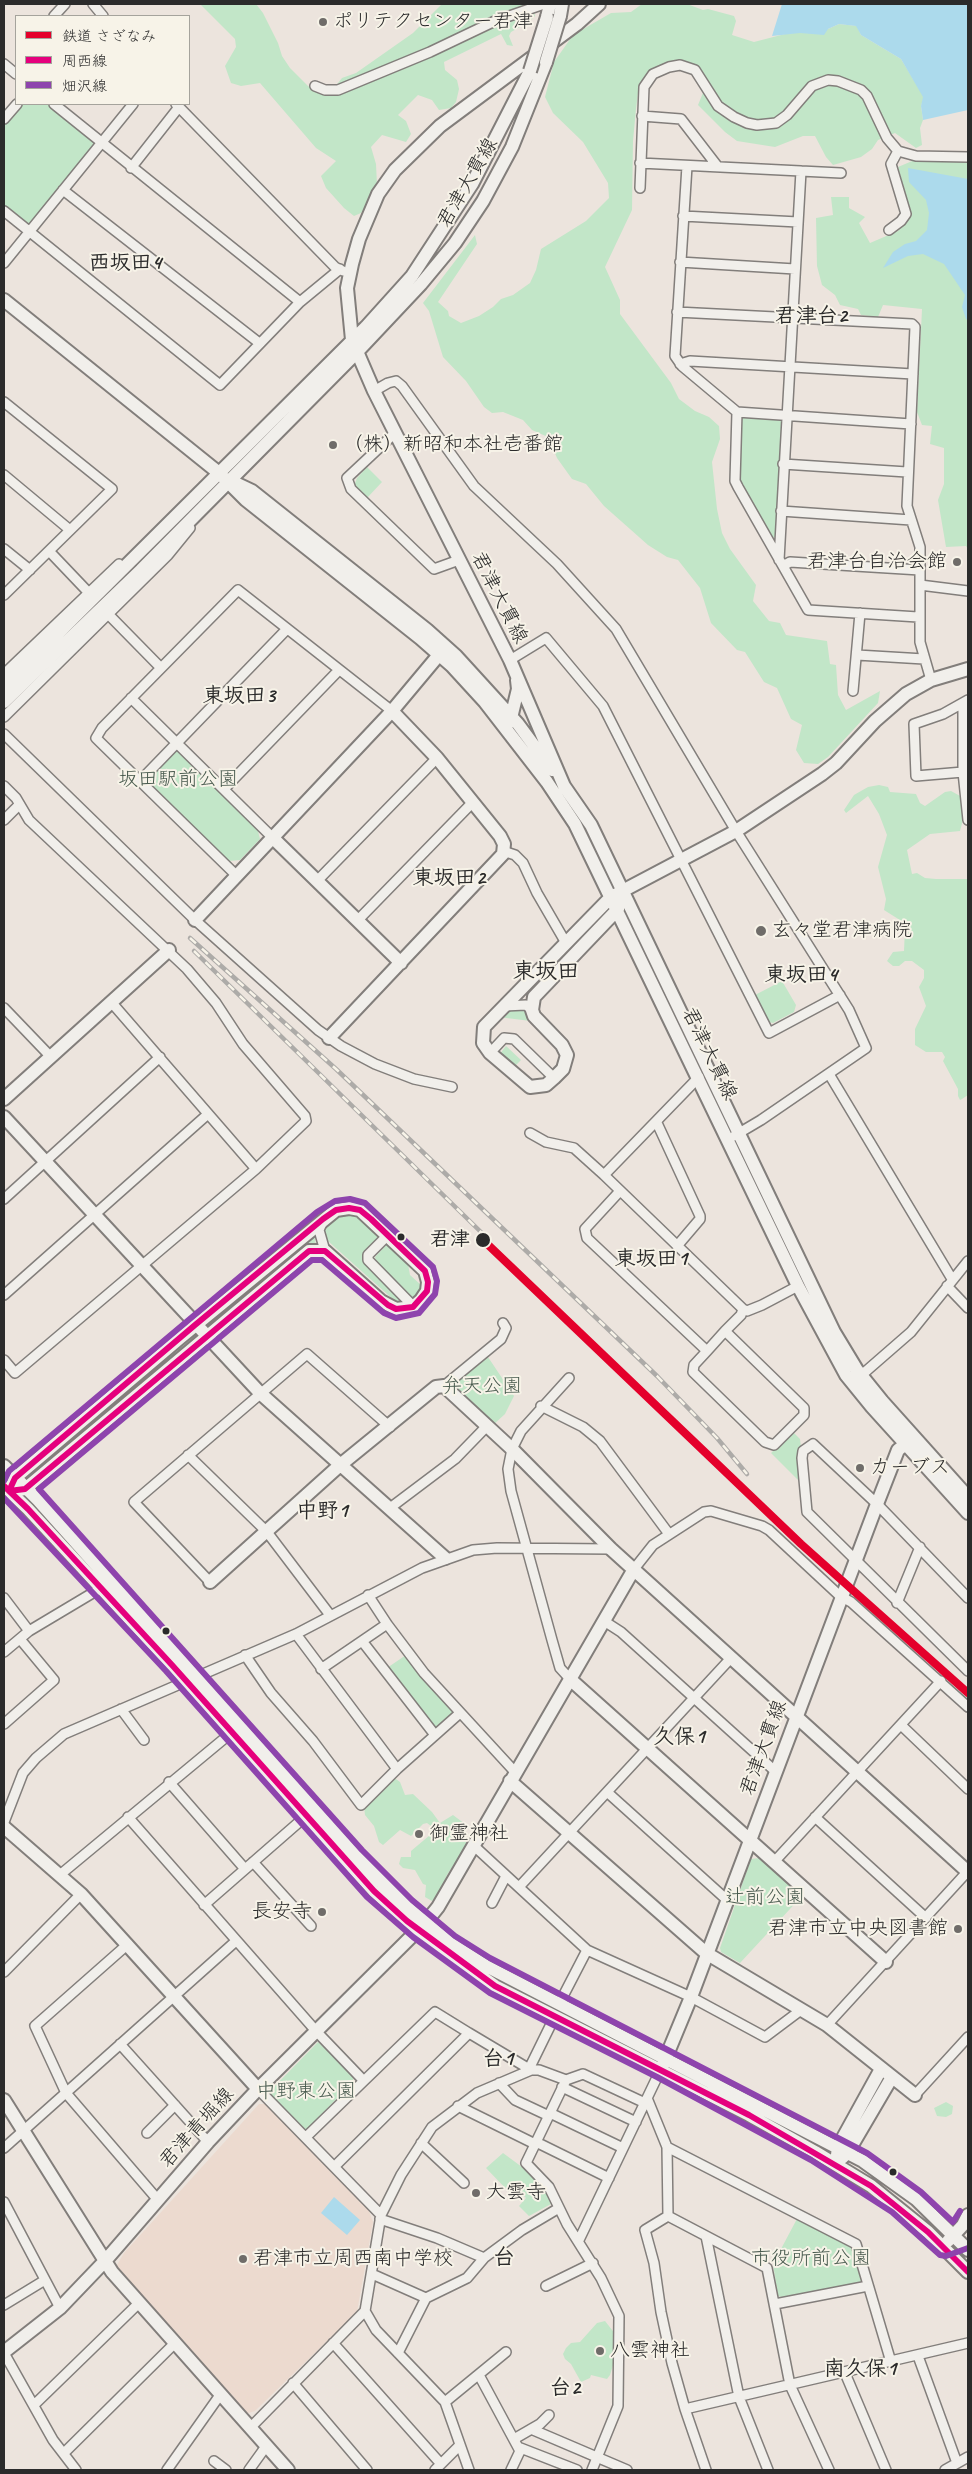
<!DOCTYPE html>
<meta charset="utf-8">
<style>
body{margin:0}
#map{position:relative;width:972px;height:2474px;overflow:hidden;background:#ece4dd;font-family:Caveat,"Klee One",sans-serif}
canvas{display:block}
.frame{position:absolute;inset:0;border:5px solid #2b2b2b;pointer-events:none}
.legend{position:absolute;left:15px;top:15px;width:175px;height:90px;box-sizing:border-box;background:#f7f3e8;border:1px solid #a5a39c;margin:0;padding:6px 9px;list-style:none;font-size:15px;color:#2b2b2b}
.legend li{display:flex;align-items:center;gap:10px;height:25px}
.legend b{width:25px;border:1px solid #a5a39c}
</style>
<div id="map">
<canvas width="972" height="2474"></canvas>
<div class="frame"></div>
<ul class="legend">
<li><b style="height:6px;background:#e4002b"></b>鉄道 さざなみ</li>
<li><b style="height:6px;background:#e5007d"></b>周西線</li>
<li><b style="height:6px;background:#8e44ad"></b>畑沢線</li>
</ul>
</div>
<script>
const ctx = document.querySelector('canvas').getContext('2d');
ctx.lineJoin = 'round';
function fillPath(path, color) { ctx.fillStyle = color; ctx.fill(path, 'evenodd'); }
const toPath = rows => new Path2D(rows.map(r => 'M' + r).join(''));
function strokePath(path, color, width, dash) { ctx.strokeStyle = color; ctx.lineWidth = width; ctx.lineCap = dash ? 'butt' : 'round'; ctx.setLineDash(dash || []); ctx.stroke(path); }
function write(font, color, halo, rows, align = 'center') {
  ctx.font = font + ' Caveat,"Klee One",sans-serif'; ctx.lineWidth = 4; ctx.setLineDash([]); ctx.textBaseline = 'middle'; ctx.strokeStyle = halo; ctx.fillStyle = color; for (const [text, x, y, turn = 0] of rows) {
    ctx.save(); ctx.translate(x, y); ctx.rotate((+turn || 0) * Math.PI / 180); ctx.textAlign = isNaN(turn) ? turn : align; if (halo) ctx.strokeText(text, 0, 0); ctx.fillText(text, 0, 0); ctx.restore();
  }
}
const built = toPath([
 [259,2104,265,2104,271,2109,369,2211,373,2222,357,2312,255,2411,245,2414,120,2273,117,2265,124,2253]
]);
const green = toPath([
 [200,4,256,4,263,13,278,43,282,56,290,68,308,86,318,92,330,93,342,78,356,73,413,33,442,4,524,4,533,9,535,16,529,22,511,32,509,36,513,46,507,45,501,34,444,62,445,70,457,80,459,89,456,102,451,108,439,110,432,100,418,95,398,115,406,121,411,134,406,142,382,135,371,147,376,164,377,185,369,202,361,213,354,216,344,208,326,188,321,176,336,161,316,148,260,83,241,86,231,83,225,66,236,47,235,39],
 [642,4,687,4,703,10,708,9,734,16,736,21,732,35,754,42,785,34,828,29,839,24,857,26,861,35,901,59,924,97,921,106,923,120,920,128,922,145,916,148,895,133,878,140,872,149,861,157,833,165,826,157,815,136,803,136,775,147,737,141,725,132,698,105,705,88,690,71,669,70,644,80,638,93,636,109,633,141,632,210,605,267,620,300,620,314,671,383,679,399,695,411,709,417,719,426,720,439,712,462,717,509,722,533,730,549,756,585,753,601,769,621,780,623,786,635,827,641,830,664,836,665,838,695,846,710,880,691,878,703,828,757,818,764,804,763,796,750,802,725,791,719,777,688,764,682,745,652,737,650,711,623,700,588,678,560,667,557,648,545,604,506,586,484,572,479,557,458,548,437,532,430,523,420,503,412,492,413,484,407,466,381,443,357,429,311,423,303,475,235,477,244,438,302,448,311,449,316,461,323,479,316,493,307,501,299,513,295,530,283,536,270,541,249,586,221,609,198,608,183,583,142,553,113,545,97,554,62,573,35,611,13,631,12],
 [21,104,48,104,93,140,94,145,30,224,24,225,4,207,4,124],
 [917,159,968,160,968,549,966,546,946,547,938,500,944,484,944,448,930,444,932,426,922,425,917,412,922,309,883,305,878,317,861,315,858,309,840,305,835,295,822,285,817,266,816,218,833,215,831,197,849,197,849,208,865,217,859,223,870,243,898,231,911,214,898,167],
 [745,416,782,420,775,537,772,538,738,476,741,420],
 [367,467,382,482,367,498,354,486,357,478],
 [180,750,257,827,260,839,240,860,229,861,148,782,148,778,173,751],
 [879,785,888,787,890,792,916,794,920,803,925,806,945,792,951,791,962,797,964,816,960,831,930,834,907,850,912,874,917,873,925,878,936,879,968,879,968,1095,962,1099,960,1100,958,1096,958,1089,943,1061,945,1057,942,1052,926,1052,915,1045,915,1029,926,1006,919,987,924,978,924,970,912,961,905,961,899,966,893,966,887,961,893,952,904,951,905,928,903,922,884,910,886,899,878,867,887,835,879,814,868,796,846,813,844,810,854,795,868,787],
 [782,981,796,1005,794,1012,773,1023,769,1022,755,995],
 [520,1009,525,1011,531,1021,498,1017,505,1010],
 [506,1046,521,1060,516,1065,522,1072,499,1055],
 [341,1215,351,1215,362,1219,381,1234,364,1251,362,1260,405,1303,396,1302,328,1241,325,1235,325,1229],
 [314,1234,316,1245,306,1247,210,1324,209,1322],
 [389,1242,407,1259,410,1275,421,1285,419,1293,410,1301,399,1290,398,1284,376,1262,375,1257],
 [189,1337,193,1340,191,1343,35,1472,33,1469],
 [486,1354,514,1396,505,1414,493,1425,453,1389,454,1384],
 [793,1432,800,1439,801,1447,797,1456,799,1481,771,1453],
 [406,1655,454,1711,454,1715,435,1731,387,1668],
 [393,1777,400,1782,405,1795,413,1794,432,1812,440,1823,453,1815,465,1824,462,1831,466,1836,466,1846,447,1875,439,1893,432,1901,425,1897,426,1885,423,1884,415,1870,403,1868,399,1864,401,1857,411,1857,411,1851,430,1835,431,1826,427,1823,423,1824,411,1836,400,1830,383,1845,379,1842,374,1826,365,1815,364,1806],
 [759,1858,802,1896,740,1963,721,1952,720,1948,751,1859],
 [318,2042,353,2074,353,2082,305,2131,270,2096,270,2091],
 [946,2102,953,2106,952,2114,946,2117,937,2116,934,2108],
 [503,2153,522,2167,546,2189,551,2204,529,2216,519,2206,526,2198,516,2188,509,2192,486,2168],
 [798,2217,850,2245,862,2278,860,2283,782,2297,778,2296,773,2264],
 [605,2321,616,2335,615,2359,610,2375,607,2379,591,2375,590,2378,581,2382,571,2364,565,2359,563,2354,566,2348,571,2343,580,2342,597,2323]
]);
const water = toPath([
 [782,4,968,4,968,110,923,120,921,106,923,97,901,59,861,35,856,26,839,24,828,29,824,35,800,33,772,36],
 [908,168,968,179,968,320,966,319,962,307,965,295,944,264,923,254,908,256,883,268,893,252,905,244,916,241,927,230,929,213,926,200,909,182],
 [334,2197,360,2220,347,2235,321,2213]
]);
const street = toPath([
 [93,4,103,16],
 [54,16,65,4],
 [4,64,16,74],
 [315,86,325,90,338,90,430,52,495,21,544,4],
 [54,104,300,302],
 [176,104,335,267,343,271],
 [642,116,681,119,718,167],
 [4,119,17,104],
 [640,163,841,173],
 [687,166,675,356,682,366,737,412,735,481,738,487,808,610,918,617],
 [131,168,179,107],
 [640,188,644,87,653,74,669,67,680,65,695,70,718,106,734,117,747,123,757,125,776,123,787,115,812,86,828,80,838,81,861,90,867,96,887,138,898,151,916,156,968,157],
 [63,190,258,342],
 [4,211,220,385,300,302,340,269],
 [683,216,798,222],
 [889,230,901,221,906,214,891,164,898,151],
 [680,262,795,269],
 [4,263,133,104],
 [677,312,912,324,915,327,907,506,920,547,920,642,931,680],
 [680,364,690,361,913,374],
 [374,391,388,383,396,381,402,386,474,486,557,564,616,629,736,831,849,1010,866,1048,761,1120,734,1136],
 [4,402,112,489,4,595],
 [737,412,911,424],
 [395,433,347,478,351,489,434,569,459,560],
 [783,464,907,472],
 [4,475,70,530],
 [781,511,911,520],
 [4,549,30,570],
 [49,551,89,593],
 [779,560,801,171],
 [783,566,790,562,920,570],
 [920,585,968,591],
 [108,614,161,668],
 [857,655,924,659],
 [510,660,546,638,603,706,769,1033,840,995],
 [4,674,119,564],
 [853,691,860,613],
 [131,698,273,838],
 [963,703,963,772,968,820],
 [4,717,168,555,190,528],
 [4,734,195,920,318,1030,341,1046,375,1064,414,1079,452,1087],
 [963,772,916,776,914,724,943,714,968,700],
 [140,781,287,629],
 [4,786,16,798,29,820,187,969,216,1003,243,1044,305,1116,306,1121,256,1169,15,1373,4,1360],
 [224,789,339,670],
 [4,820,19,805],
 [503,851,515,855,523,863,537,893,566,943],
 [237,876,101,743,96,738,102,728,238,590,392,711],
 [317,881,437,758],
 [357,921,473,802],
 [112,1003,256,1169],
 [504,1006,526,1005,532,1010],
 [4,1008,51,1057],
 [490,1053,504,1038,514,1039,554,1078],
 [829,1074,952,1279],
 [699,1077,604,1175,743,1309,747,1311,762,1305,798,1286],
 [657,1123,700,1216,700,1219,677,1246],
 [530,1133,546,1142,574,1148,604,1175],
 [620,1191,585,1229,587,1238,707,1351],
 [4,1199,160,1057],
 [323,1221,319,1230,325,1251],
 [388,1235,368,1255,368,1260,414,1307],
 [947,1286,968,1308],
 [4,1295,208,1114],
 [725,1331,804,1408,804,1415,774,1445,765,1442,693,1372,694,1365,707,1351,725,1331,741,1315,743,1309],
 [569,1378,521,1431,512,1449,508,1469,511,1491,552,1640,560,1668,571,1680],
 [857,1379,911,1332,968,1261],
 [444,1386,501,1339,506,1328,503,1323],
 [541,1406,583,1427,600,1441,669,1534],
 [188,1455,267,1532,330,1615],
 [390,1508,455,1459,487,1426],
 [634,1569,653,1545,704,1512,711,1511,762,1526,769,1530,840,1596,851,1602,968,1707],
 [210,1582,134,1502,307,1354,390,1427],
 [368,1595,387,1624,424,1673,515,1772],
 [4,1598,29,1631],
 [968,1598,877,1504,813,1444,803,1451,802,1458,807,1512,968,1671],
 [897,1603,920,1547],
 [604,1621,621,1632,775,1771],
 [296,1634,397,1769],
 [362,1641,435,1735],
 [4,1652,29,1631,101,1588],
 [245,1655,271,1693,313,1741,361,1805,397,1769,460,1713],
 [321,1669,387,1624],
 [121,1709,144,1740],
 [4,1724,54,1680,20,1639],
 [901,1725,968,1789],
 [169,1782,245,1869],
 [607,1792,727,1900],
 [128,1817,316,2031,363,2080],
 [815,1817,926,1918],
 [4,1822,23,1773,36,1758,64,1734,296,1634,422,1568,473,1550,497,1548,611,1549],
 [473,1845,587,1950,691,1997,765,2037,801,2010],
 [253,1862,311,1926],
 [774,1862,941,1681],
 [61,1874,231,1733],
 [519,1887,731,1658],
 [492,1903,506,1876],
 [204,1905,306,1816],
 [128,1944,35,2026,66,2093,158,2200],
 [4,1972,81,1894],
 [559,2004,587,1950],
 [827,2025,968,1871],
 [120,2044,208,2142],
 [529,2069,555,2016],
 [566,2080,526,2163,549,2187,567,2224,601,2278,619,2316,618,2406,592,2470],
 [499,2083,515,2100,549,2116],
 [562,2087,636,2122],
 [258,2089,381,2215],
 [915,2095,968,2037],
 [647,2098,667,2147,668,2216],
 [458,2106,535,2144],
 [550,2113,623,2148],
 [147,2133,175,2105],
 [306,2137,435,2012,469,2033],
 [536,2142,609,2178],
 [421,2143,464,2183],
 [667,2147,856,2244,891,2362],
 [4,2148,236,1941],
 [335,2166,469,2033,531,2070,539,2070,566,2080,583,2074,645,2103],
 [4,2202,60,2308],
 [668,2216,767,2268,790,2385,829,2470],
 [668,2216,645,2230,654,2263,661,2312,672,2363,685,2409,706,2470],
 [380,2219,437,2238,484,2258],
 [706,2236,739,2397,768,2470],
 [579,2240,661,2069],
 [372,2274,426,2298],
 [546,2286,593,2263],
 [775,2304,868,2286],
 [4,2305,45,2280],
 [365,2311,376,2330,445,2402,469,2470],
 [333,2343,441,2464],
 [4,2353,53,2440,76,2470],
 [398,2353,426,2298,467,2278,484,2258,522,2230,559,2208],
 [918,2356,957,2463],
 [845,2373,886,2470],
 [479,2375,520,2451,511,2470],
 [293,2383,367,2470],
 [445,2402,506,2352],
 [34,2405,139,2303],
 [685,2409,968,2343],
 [251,2427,365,2311,381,2215,401,2175,432,2127,477,2093,531,2070],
 [531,2429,627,2470],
 [514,2439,540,2424,549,2415],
 [518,2447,577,2470],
 [65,2452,175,2343],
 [214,2461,226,2470],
 [167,2470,220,2395],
 [249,2470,267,2445],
 [435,2470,460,2445],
 [945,2470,968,2457]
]);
const secondary = toPath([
 [599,4,577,24,440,126,395,170,378,194,359,239,352,264,347,288,352,340,374,391,510,660,564,786,591,825,834,1332,857,1370,882,1401,968,1497],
 [560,16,562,4],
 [547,17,550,4],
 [4,300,219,473,246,500,420,638,452,666,485,702,547,782,575,824,798,1286,846,1375,872,1407,968,1513],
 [233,482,252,491,427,630,456,656,518,724,552,770],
 [4,687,366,327,412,276,472,184,530,71],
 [4,702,141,570,357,352,421,284,455,243,483,201,512,147,546,62],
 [510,722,518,689,517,680],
 [273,838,401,963],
 [619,903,618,909,534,997,532,1010,534,1016,562,1045,567,1055,563,1069,554,1078,546,1085,530,1087,490,1053,483,1043,484,1027,611,897,736,831,822,774,836,763,875,721,906,694,931,680,968,669],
 [195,920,392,711,443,650],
 [329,1038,503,854,504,844,500,836,437,758,392,711],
 [4,1099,169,950],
 [4,1117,260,1393,445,1558],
 [4,1466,38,1500,356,1856,406,1906,450,1943,486,1966,863,2161,916,2199,968,2250],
 [12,1485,15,1478,180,1338,336,1210,349,1208,360,1210,425,1271,428,1282,427,1291,421,1300,413,1307,396,1309,381,1301,325,1251,309,1251,25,1489,19,1490],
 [4,1486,28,1509,172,1665,338,1852,374,1891,407,1921,445,1951,495,1986,749,2115,815,2152,871,2186,928,2232,968,2272],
 [210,1582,339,1466,436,1387,444,1386,512,1449,611,1549,968,1872],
 [571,1680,886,1962],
 [510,1781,706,1953,827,2025,915,2095],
 [4,1827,81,1894,258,2089],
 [662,2067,691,1997,877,1504,898,1450,912,1439],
 [4,2100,112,2272,288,2470],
 [837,2155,838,2147,881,2069],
 [842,2158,848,2152,892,2077],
 [948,2241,963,2225,968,2215],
 [4,2352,60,2308,105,2261,208,2142,258,2089,426,1922,438,1907,634,1569]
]);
const rail = toPath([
 [190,938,336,1069,657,1376,717,1438,747,1474],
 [194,951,486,1237]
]);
const secondaryBridge = toPath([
 [546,62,560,16],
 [530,71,547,17]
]);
const bus1 = toPath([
 [349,1208,360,1210,371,1219,425,1271,428,1282,427,1291,413,1307,396,1309,388,1305,325,1251,309,1251,25,1489,9,1491,15,1478,195,1325,323,1219,336,1210,349,1208],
 [4,1486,28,1509,172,1665,374,1891,407,1921,495,1986,749,2115,871,2186,928,2232,968,2272]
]);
const bus2 = toPath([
 [4,1481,9,1471,317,1212,335,1201,350,1199,365,1203,433,1267,437,1281,435,1294,419,1313,396,1318,384,1313,322,1260,312,1260,39,1489,362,1850,412,1900,455,1936,490,1958,867,2153,921,2192,953,2222,960,2211],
 [4,1498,166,1671,367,1897,413,1937,490,1993,657,2077,811,2160,892,2212,940,2255,946,2256,968,2248]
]);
const rail1 = toPath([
 [483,1240,801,1544,968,1693]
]);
const markers = [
 [323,22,5,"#6f6c69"],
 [333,445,5,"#6f6c69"],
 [957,562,5,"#6f6c69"],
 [761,931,6,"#6f6c69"],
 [401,1237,4.5,"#2b2b2b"],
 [483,1240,8,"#2b2b2b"],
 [860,1468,5,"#6f6c69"],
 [166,1631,4.5,"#2b2b2b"],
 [419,1834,5,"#6f6c69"],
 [322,1912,5,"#6f6c69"],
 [958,1929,5,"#6f6c69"],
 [893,2172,4.5,"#2b2b2b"],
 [476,2193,5,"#6f6c69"],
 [243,2259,5,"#6f6c69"],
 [600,2351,5,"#6f6c69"]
];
const poiNames = [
 ["ポリテクセンター君津",333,22],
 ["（株）新昭和本社壱番館",343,445],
 ["君津台自治会館",947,562,"right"],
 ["玄々堂君津病院",772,931],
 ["カーブス",870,1468],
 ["御霊神社",429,1834],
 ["長安寺",312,1912,"right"],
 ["君津市立中央図書館",948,1929,"right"],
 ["大雲寺",486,2193],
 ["君津市立周西南中学校",253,2259],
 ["八雲神社",610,2351]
];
const streetNames = [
 ["君津大貫線",468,183,-60],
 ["君津大貫線",499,598,63],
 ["君津大貫線",709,1054,64],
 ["君津大貫線",764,1748,-70],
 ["君津青堀線",197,2128,-48]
];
const parkNames = [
 ["坂田駅前公園",178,780],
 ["弁天公園",482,1387],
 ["辻前公園",765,1898],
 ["中野東公園",306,2092],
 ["市役所前公園",811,2259]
];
const stopNames = [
 ["君津",470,1240]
];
const neighbourhoodNames = [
 ["西坂田4",125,263],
 ["君津台2",811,316],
 ["東坂田3",239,696],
 ["東坂田2",449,878],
 ["東坂田4",801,975],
 ["東坂田1",651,1259],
 ["中野1",322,1511],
 ["久保1",679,1737],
 ["台1",498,2059],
 ["南久保1",860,2369],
 ["台2",565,2388]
];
const quarterNames = [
 ["東坂田",546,972],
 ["台",504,2258]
];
fillPath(built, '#ecdacf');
fillPath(green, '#c2e6c8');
fillPath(water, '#acdaec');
strokePath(street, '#827e7b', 12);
strokePath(secondary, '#827e7b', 16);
strokePath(street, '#f1efeb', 9);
strokePath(secondary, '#f1efeb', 12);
strokePath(rail, '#adaba8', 4.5);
strokePath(rail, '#f7f3e8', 2.5, [8]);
strokePath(secondaryBridge, '#827e7b', 16, []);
strokePath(secondaryBridge, '#f1efeb', 12);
strokePath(bus1, '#e5007d', 6);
strokePath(bus2, '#8e44ad', 6);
strokePath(rail1, '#e4002b', 8);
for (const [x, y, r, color] of markers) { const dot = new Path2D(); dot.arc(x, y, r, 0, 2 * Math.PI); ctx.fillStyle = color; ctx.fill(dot); strokePath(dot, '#f7f3e8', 2); }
write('20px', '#2b2b2b', '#f7f3e8', poiNames, 'left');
write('20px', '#2b2b2b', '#f7f3e8', streetNames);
write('20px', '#485a4e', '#f7f3e8', parkNames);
write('bold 20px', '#2b2b2b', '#f7f3e8', stopNames, 'right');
write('bold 21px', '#2b2b2b', '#f7f3e8', neighbourhoodNames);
write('bold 22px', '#2b2b2b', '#f7f3e8', quarterNames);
</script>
